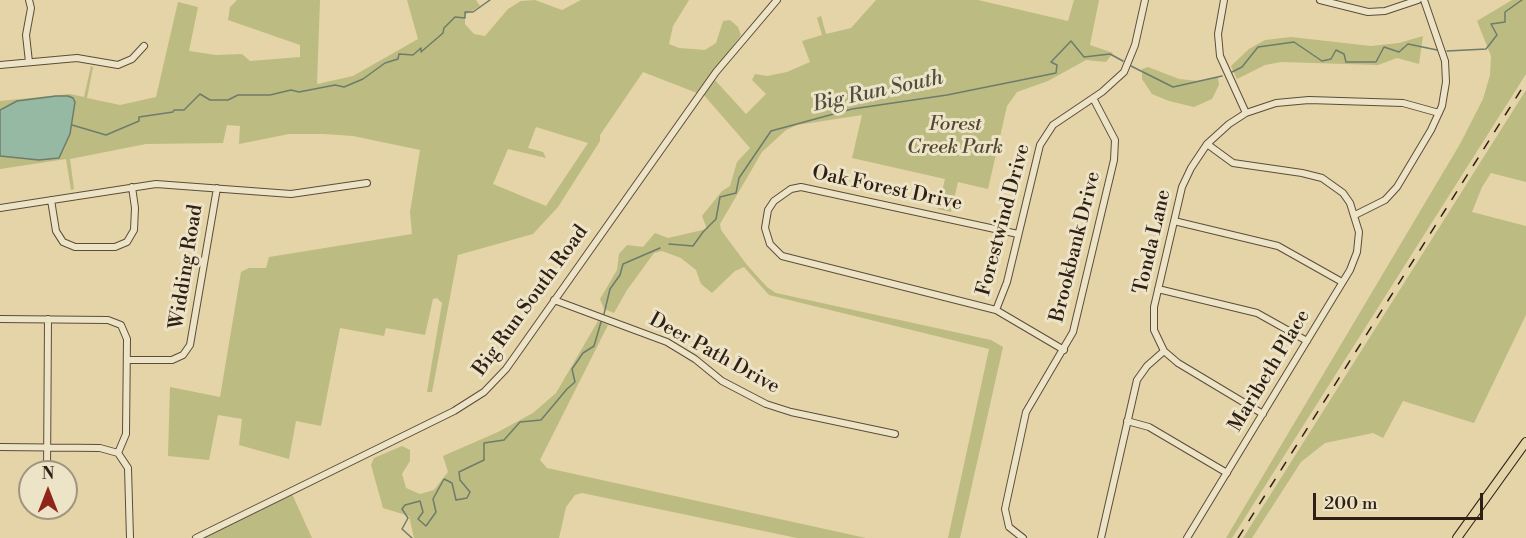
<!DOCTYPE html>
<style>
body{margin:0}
#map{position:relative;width:1526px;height:538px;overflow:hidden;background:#e4d4a7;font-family:"Libre Bodoni",serif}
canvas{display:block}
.north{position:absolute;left:18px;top:460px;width:60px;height:60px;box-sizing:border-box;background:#ede3c6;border:2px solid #a19580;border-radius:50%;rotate:0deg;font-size:16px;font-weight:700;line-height:24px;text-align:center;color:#2f2017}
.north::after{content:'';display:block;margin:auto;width:21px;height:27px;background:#8f2418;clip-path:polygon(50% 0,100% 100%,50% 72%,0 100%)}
.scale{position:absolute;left:1313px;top:493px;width:170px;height:27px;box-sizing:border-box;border:3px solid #2f2017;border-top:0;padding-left:8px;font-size:18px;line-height:21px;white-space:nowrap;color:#2f2017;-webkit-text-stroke:4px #ede3c6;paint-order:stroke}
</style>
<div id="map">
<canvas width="1526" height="538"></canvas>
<div class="north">N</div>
<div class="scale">200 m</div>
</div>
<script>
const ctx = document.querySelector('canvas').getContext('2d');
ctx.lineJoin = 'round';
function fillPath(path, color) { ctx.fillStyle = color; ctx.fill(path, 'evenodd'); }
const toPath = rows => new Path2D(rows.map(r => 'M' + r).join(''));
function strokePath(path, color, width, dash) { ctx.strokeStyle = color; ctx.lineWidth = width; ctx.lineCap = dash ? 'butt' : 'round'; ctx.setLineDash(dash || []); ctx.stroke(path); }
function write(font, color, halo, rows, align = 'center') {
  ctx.font = font + ' "Libre Bodoni",serif'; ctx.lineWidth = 6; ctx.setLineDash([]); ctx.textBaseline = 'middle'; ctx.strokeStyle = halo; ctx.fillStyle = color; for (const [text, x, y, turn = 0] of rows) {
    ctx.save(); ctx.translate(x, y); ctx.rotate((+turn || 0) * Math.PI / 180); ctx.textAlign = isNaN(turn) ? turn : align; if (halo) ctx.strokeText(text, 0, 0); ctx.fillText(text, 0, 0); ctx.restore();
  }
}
const green = toPath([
 [237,0,320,0,317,84,353,76,418,39,407,0,476,0,480,6,465,15,465,24,474,34,485,36,508,9,521,1,535,0,562,10,581,0,689,0,673,26,669,44,679,48,705,50,716,43,723,21,730,20,738,27,741,35,697,93,643,72,600,135,600,141,558,207,533,234,458,255,432,392,427,392,442,303,437,298,433,299,425,335,386,328,384,336,340,328,321,426,296,421,289,459,239,445,242,419,218,415,209,460,168,456,170,387,220,397,241,272,249,268,266,268,269,257,412,234,410,212,420,150,353,136,324,134,289,134,239,144,240,126,227,125,223,143,146,144,70,159,74,189,71,190,66,159,0,169,0,101,70,94,84,97,91,66,93,67,87,98,120,105,156,97,178,2,198,7,189,51,216,55,242,54,250,61,300,57,300,45,228,20,230,7],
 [536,127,588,143,546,206,493,184,508,149,546,158,543,152,528,148],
 [876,0,978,0,1068,21,1074,0,1099,0,1090,45,1113,53,1106,62,1086,60,1048,81,1017,92,1007,106,988,189,958,182,951,212,938,209,945,179,852,158,862,115,797,125,786,130,762,152,720,224,721,230,747,265,767,287,776,293,991,340,1003,347,960,538,948,538,989,349,769,295,744,267,735,271,712,293,701,284,696,270,681,258,662,251,654,253,627,290,614,313,604,309,600,299,617,270,619,254,627,245,643,247,655,233,668,238,707,229,702,216,722,191,730,186,737,162,750,148,703,94,714,79,746,114,766,94,752,80,755,74,767,76,787,72,810,62,802,41,822,35,817,18,821,16,826,34,851,28],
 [1512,0,1526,0,1526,74,1232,538,1226,538,1460,144,1483,99,1490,75,1491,56,1477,21],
 [1423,36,1419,64,1397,58,1378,65,1281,62,1265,65,1237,79,1231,66,1249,49,1265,40,1291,37,1371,46,1399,43],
 [1148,67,1179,79,1198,81,1218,77,1219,85,1212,99,1194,107,1169,101,1152,94,1142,79,1142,69],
 [1526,90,1526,182,1491,173,1482,187,1472,212,1526,226,1526,315,1474,423,1403,401,1383,438,1373,433,1325,443,1301,462,1252,538,1243,538],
 [598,321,608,325,540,460,547,468,866,538,797,538,582,493,575,495,566,507,559,538,414,538,409,516,383,508,371,465,374,458,402,446,410,450,410,461,402,474,406,488,420,494,434,490,448,472,443,456,498,432,533,413,556,393],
 [292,494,312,538,202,538]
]);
const water = toPath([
 [56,96,68,96,73,98,75,102,70,134,59,158,39,160,0,156,0,110,17,101,56,96]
]);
const stream = toPath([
 [1447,51,1486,49,1497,35,1491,24,1505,22,1505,12,1522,0],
 [1131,66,1173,87,1222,76],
 [1232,72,1242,67,1258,47,1294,42,1322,61,1331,59,1336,50,1344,54,1346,62,1376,62,1384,47,1399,52,1408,44,1437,50],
 [72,125,106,135,139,121,139,117,173,112,174,110,184,110,200,94,210,100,228,100,238,95,270,95,291,90,299,92,335,85,344,87,363,79,385,63,398,59,399,54,413,55,421,48,421,52,443,33,444,28,455,17,465,18,465,12,473,12,490,0],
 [669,244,693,246,703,232,716,219,720,197,736,193,739,178,771,131,852,109,947,95,1056,73,1057,65,1051,62,1071,41,1084,57,1110,54,1123,61],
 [604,314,610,289,620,275,623,264,660,248],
 [412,538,402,529,408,518,402,509,405,505,420,501,423,512,418,519,426,526,436,512,433,499,444,479,452,483,456,500,467,498,470,492,460,480,459,472,484,460,484,443,504,440,520,422,541,420,567,389,575,382,572,369,583,353,594,346,601,322]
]);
const minor = toPath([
 [1224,0,1218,34,1220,56,1246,113],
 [1320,0,1368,12,1385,11,1418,0],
 [29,62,26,35,31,8,29,0],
 [0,65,77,58,118,65,132,59,144,46],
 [51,200,56,231,63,242,75,247,115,247,127,242,134,230,135,208,132,187],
 [0,208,156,184,291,194,367,183],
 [1355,215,1385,200,1397,187,1431,130,1442,106,1446,82,1445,61,1424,0],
 [1174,221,1278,246,1342,282],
 [1018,234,801,187,791,189,774,201,768,210,765,228,770,244,782,256,996,310,1064,350],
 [1158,289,1257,313,1307,341],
 [554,300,667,342,695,359,722,381,766,404,791,412,895,434],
 [996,310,1007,282,1040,145,1053,125,1102,92,1124,72,1135,45,1145,0],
 [0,319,108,320,121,325,127,339,126,434,118,453],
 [127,360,172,360,183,355,190,345,217,188],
 [1263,414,1178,363,1164,351,1154,330,1154,307,1182,187,1191,168,1207,144,1229,124,1246,113,1276,103,1309,100,1403,103,1439,113],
 [1127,421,1149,427,1227,473],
 [0,447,100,448,118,453,128,468,130,538],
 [47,472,48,319],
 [196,538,454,411,484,392,506,369,716,72,777,0],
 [1023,538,1009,527,1005,509,1026,412,1073,332,1114,160,1115,140,1093,98],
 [1101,538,1137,380,1147,366,1164,351],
 [1187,538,1350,270,1357,252,1359,232,1350,203,1343,193,1322,178,1302,173,1233,163,1207,144]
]);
const major = toPath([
 [1457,538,1526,442]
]);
const rail = toPath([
 [1238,538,1526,82]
]);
const parkNames = [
 ["Forest",955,125],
 ["Creek Park",955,148]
];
const streetNames = [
 ["Oak Forest Drive",887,189,12],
 ["Forestwind Drive",1004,220,-75],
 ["Tonda Lane",1153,242,-77],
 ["Brookbank Drive",1076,247,-76],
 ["Widding Road",187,267,-81],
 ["Big Run South Road",531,301,-54],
 ["Deer Path Drive",714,354,29],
 ["Maribeth Place",1270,371,-59]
];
const waterNames = [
 ["Big Run South",878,92,-12]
];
fillPath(green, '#bcbb82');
fillPath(water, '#96b9a3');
strokePath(water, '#6d7c6b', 1.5);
strokePath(stream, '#6d7c6b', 1.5);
strokePath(minor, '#5c4d3b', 8);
strokePath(major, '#2f2017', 10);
strokePath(minor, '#ede3c6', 6);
strokePath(major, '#e4d4a7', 8);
strokePath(rail, '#2f2017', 1.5, [10, 10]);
write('italic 20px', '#524732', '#ede3c6', parkNames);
write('20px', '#2f2017', '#ede3c6', streetNames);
write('italic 21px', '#4e4e41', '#ede3c6', waterNames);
</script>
